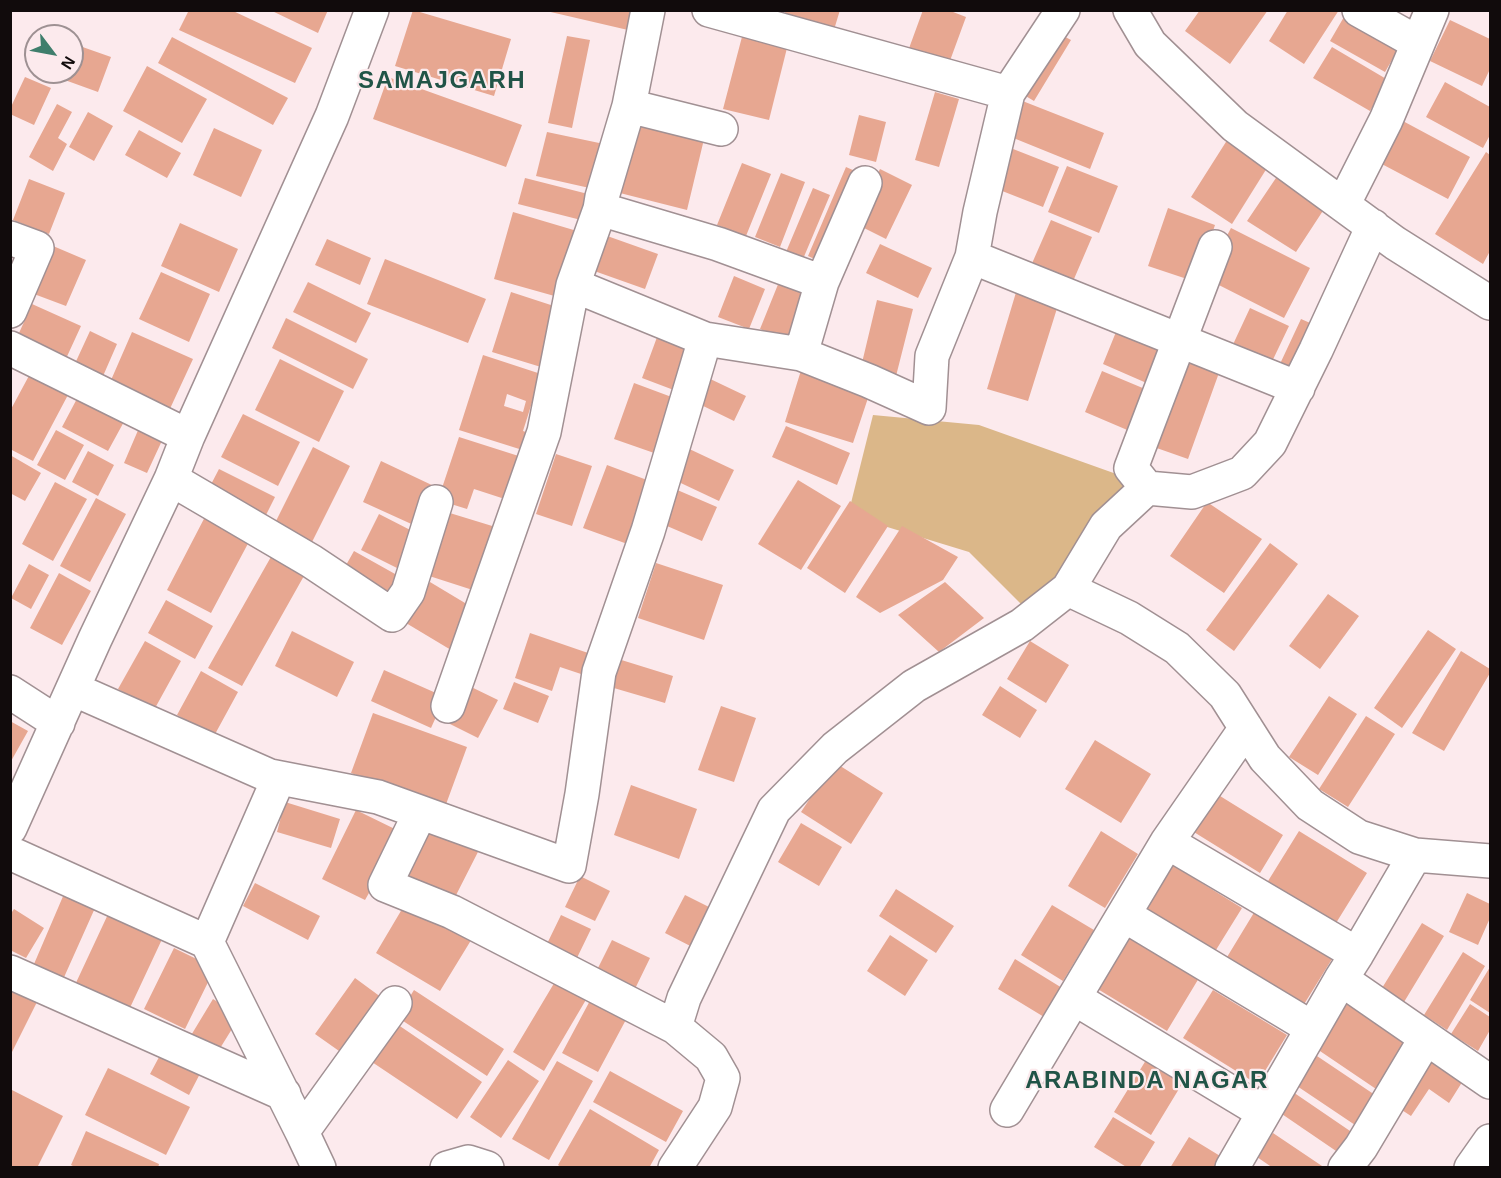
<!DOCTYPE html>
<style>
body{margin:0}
#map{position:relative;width:1501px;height:1178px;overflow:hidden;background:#fceaed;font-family:Helvetica,sans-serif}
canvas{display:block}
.frame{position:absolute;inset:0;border:12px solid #110b0c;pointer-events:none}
.north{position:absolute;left:24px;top:24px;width:60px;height:60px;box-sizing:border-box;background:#fceaed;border:2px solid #9e9193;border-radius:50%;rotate:122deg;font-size:16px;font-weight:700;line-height:24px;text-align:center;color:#110b0c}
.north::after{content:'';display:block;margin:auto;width:21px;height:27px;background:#3f7e6c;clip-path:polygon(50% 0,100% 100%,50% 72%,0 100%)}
</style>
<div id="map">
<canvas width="1501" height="1178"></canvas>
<div class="frame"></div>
<div class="north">N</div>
</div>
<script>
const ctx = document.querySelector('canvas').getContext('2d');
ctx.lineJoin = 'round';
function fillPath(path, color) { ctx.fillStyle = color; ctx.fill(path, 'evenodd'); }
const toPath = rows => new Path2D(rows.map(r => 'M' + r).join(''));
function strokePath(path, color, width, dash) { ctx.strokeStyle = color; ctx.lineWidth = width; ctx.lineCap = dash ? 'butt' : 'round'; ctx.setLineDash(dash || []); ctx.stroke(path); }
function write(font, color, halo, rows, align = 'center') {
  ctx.font = font + ' Helvetica,sans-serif'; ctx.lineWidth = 4.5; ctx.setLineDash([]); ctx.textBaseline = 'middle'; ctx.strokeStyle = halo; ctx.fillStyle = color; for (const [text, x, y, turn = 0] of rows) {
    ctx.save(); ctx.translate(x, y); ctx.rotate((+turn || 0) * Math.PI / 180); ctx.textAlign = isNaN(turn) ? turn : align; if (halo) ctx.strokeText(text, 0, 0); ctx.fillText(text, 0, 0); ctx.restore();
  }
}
const green = toPath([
 [873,415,979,425,1122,476,1132,484,1065,583,1026,609,969,552,848,515]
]);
const building = toPath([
 [189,10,231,10,312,48,295,83,179,30],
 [270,10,328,10,318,33],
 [413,10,511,39,494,96,395,66],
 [542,10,632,10,628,30],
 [786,10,840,10,833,33,783,19],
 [923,10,948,10,966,17,944,77,904,62],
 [1200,10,1268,10,1230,64,1185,31],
 [1288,10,1339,10,1304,64,1269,41],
 [1348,10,1403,41,1385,72,1330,41],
 [1450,20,1490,39,1490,69,1482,86,1430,61],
 [1056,32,1071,40,1034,101,1019,92],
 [743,33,788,44,769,120,723,109],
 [567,36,590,40,572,128,548,123],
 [172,37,288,98,273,125,158,63],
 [74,44,111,57,98,92,62,79,64,72,72,72,72,50],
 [1332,47,1388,80,1370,111,1313,78],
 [147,66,207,99,182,143,123,111],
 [25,77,51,88,34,125,10,114,10,109],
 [388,77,522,125,506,167,373,119],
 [1445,82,1490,107,1490,135,1483,148,1426,117],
 [935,92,959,99,939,167,915,160],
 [1020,100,1104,133,1090,169,1006,135],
 [57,104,72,112,58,138,67,144,53,171,29,157],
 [88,112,113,126,94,161,69,147],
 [859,115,886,122,876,162,849,155],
 [631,117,705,135,687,210,612,191],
 [1401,120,1470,157,1448,199,1378,162],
 [214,128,262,150,241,197,193,175],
 [139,130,181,153,167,178,125,155],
 [547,132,604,144,594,189,536,176],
 [1231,134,1272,160,1232,224,1191,197],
 [1008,147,1059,167,1043,207,992,187],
 [1486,152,1490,155,1490,251,1483,264,1435,234],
 [742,163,771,174,746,236,717,225],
 [1067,166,1118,186,1099,233,1048,212],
 [846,167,864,175,825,264,808,256],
 [880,169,912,185,886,239,854,223],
 [1282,169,1330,200,1296,252,1247,221],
 [781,173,805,182,780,247,755,237],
 [525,178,592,195,585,221,518,204],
 [29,179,65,193,49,234,13,220],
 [813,188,830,195,803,259,786,252],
 [1168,208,1215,225,1196,282,1148,266],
 [513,212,577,231,558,297,494,279],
 [1051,220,1092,237,1071,286,1030,268],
 [180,223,238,249,219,292,161,266],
 [1231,228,1310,268,1284,318,1205,278],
 [596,232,658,254,645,289,583,267],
 [327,239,371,258,360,285,315,265],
 [46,243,86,260,66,306,26,291],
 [880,244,932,268,918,298,866,273],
 [385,259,486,299,468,343,367,304],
 [161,272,210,294,189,342,139,319],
 [734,276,765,289,749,329,718,317],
 [781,277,811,289,790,341,760,329],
 [308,282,371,313,356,343,293,312],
 [1017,289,1059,302,1028,401,987,389],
 [511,292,560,308,541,367,492,352],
 [877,300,913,309,896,376,861,367],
 [32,304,81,326,64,363,15,342],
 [1250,308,1289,326,1268,370,1229,353],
 [286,318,368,359,353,389,272,348],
 [1301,319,1324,329,1302,376,1279,366],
 [1118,327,1174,351,1158,388,1103,364],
 [660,329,697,342,679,392,642,378],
 [90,331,117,344,100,383,72,370],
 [132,332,193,359,168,413,108,387],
 [483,355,541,374,523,431,537,436,532,453,459,430],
 [507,394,526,401,523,412,504,406],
 [1184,357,1220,370,1188,459,1151,446],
 [280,359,344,391,319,442,255,410],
 [803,364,872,386,853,443,785,422],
 [1102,371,1157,394,1139,435,1085,412],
 [31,372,69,393,33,461,10,449,10,411],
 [704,376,746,396,734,421,693,401],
 [634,383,677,399,657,454,614,439],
 [80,393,126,418,108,451,62,427],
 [243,414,300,442,278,486,221,457],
 [142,421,166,432,147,473,124,463],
 [786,426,850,453,837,485,772,457],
 [56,430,84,445,65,480,37,465],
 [459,437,528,459,514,502,474,489,467,509,438,500],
 [683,446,734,470,719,501,668,477],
 [313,447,350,466,307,552,270,533],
 [88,451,114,465,98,496,72,482],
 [556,454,592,466,572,526,536,514],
 [10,455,41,473,25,501,10,493],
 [381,461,436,487,418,527,363,502],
 [607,465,655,483,633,546,583,528],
 [219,469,275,497,261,525,205,496],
 [798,480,841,506,801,570,758,544],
 [55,482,87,499,53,561,22,544],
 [675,489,717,507,702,541,660,523],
 [96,498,126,514,90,582,60,566],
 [850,501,888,526,845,593,807,568],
 [1207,502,1262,539,1224,593,1170,556],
 [440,510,502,529,482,593,420,573],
 [207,513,252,536,211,613,167,590],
 [379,514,422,536,403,571,361,550],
 [902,526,958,557,943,580,880,613,856,597],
 [1270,543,1298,564,1234,651,1206,630],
 [276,548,309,567,242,686,208,668],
 [354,551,404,579,390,602,341,574],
 [656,563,723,585,704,640,638,618],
 [29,564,49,575,31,609,11,598],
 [59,573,91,591,62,645,30,628],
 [430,582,480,612,456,653,406,623],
 [945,582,984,618,939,652,898,615],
 [1328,594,1359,616,1320,669,1289,646],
 [166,600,213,626,195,659,148,633],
 [1428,630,1456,649,1402,728,1374,708],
 [292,631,354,662,337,697,275,666],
 [530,633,591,654,584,675,560,667,552,691,515,678],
 [145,641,181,661,154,710,118,689],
 [1030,641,1069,665,1046,703,1007,679],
 [1461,651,1490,669,1490,673,1444,751,1412,733],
 [615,658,673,676,665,703,607,686],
 [384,670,445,697,431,728,371,701],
 [201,671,238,692,214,736,177,715],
 [514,682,549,696,538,723,503,709],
 [463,683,498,700,478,738,444,721],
 [1000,686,1037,710,1020,738,982,715],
 [1329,696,1357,714,1318,775,1289,757],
 [721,706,756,718,734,782,698,770],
 [373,713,467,747,445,807,351,773],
 [1366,716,1395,734,1348,807,1319,789],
 [10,721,28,731,10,763],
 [1095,740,1151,774,1121,823,1065,789],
 [834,762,883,793,851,844,801,812],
 [631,785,697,809,679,859,614,835],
 [1212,791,1283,835,1260,873,1189,829],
 [285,802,340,819,331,848,277,832],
 [356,810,403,833,365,900,322,879],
 [426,822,480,848,451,905,398,879],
 [801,823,842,847,819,886,778,862],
 [1101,831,1138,854,1105,908,1068,886],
 [1299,831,1367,873,1328,936,1260,894],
 [1171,864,1242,908,1211,958,1140,914],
 [580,876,610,891,595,921,565,907],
 [255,883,320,916,308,940,243,906],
 [896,889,954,926,936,953,879,916],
 [1467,893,1490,904,1490,918,1478,945,1449,932],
 [64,894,95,908,61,984,31,971],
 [685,895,719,912,700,951,665,933],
 [408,899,473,937,440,991,376,953],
 [1052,905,1094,930,1063,981,1021,955],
 [14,909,44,928,26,958,10,950,10,915],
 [110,910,164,935,128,1012,74,987],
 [1255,911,1332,959,1298,1014,1221,967],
 [561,915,591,929,574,964,544,950],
 [1422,923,1444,936,1401,1007,1379,993],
 [1129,934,1199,978,1167,1031,1096,988],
 [890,935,928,960,905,996,867,971],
 [612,940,650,958,632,995,594,976],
 [174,948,215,968,185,1029,144,1009],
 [1463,952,1485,966,1447,1030,1424,1015],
 [1015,959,1067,991,1049,1020,998,989],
 [1490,967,1490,1013,1470,1000],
 [355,978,389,1003,349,1058,315,1034],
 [556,980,587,998,544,1071,513,1052],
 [10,983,39,998,10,1056],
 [414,990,504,1049,487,1076,397,1017],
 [1213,990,1287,1035,1257,1084,1183,1038],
 [593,995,629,1014,598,1072,562,1053],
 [1349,995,1414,1039,1379,1091,1314,1047],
 [213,999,240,1016,214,1058,187,1042],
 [1470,1004,1490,1017,1490,1030,1478,1051,1451,1034],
 [391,1020,482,1082,457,1119,366,1058],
 [166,1044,205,1064,189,1095,150,1074],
 [1427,1049,1466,1076,1449,1103,1429,1089,1411,1116,1391,1103],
 [1151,1052,1188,1074,1151,1135,1114,1112],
 [1314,1054,1378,1097,1358,1127,1294,1084],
 [508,1060,539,1081,501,1138,470,1117],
 [557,1061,593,1081,549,1160,512,1139],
 [108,1068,190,1107,166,1155,85,1115],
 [610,1071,683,1111,666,1142,593,1102],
 [10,1089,63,1116,37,1168,10,1168],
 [1290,1090,1353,1133,1339,1153,1276,1110],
 [590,1109,659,1150,649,1168,562,1168,558,1165],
 [1113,1117,1155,1142,1139,1168,1128,1168,1094,1147],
 [86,1131,159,1164,158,1168,77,1168,71,1165],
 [1273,1133,1325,1168,1273,1168,1257,1157],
 [1189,1137,1230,1162,1226,1168,1170,1168]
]);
const minor = toPath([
 [709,10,1008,93],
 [1130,10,1150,44,1235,126,1395,243,1490,303],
 [1359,10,1418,43],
 [629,106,721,129],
 [1343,205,1386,120,1432,10],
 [600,209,718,244,822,282],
 [10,238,37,248,10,311],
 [972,257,1298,388],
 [573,285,705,339,801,354,869,381,929,408,932,356,972,257,980,212,1008,93,1063,10],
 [10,348,188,436],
 [801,354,822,282,865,183],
 [171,479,311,561,392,615,408,592,436,502],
 [1147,488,1131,468,1215,247],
 [1068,589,1129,618,1177,648,1225,695,1265,758,1310,805,1359,837,1415,855,1490,861],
 [73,689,270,776,274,789,207,942,302,1132,319,1168],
 [10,692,58,723],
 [448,706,544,432,573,285,600,209,602,197,629,106,648,10],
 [270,776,378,797,569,866,582,794,599,672,648,531,705,339],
 [420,813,385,885,452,912,675,1027],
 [10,828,95,639,171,479,188,436,332,116,372,10],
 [1167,842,1357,954],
 [10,853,207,942],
 [1124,915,1312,1028],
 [10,972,284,1094],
 [1341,979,1490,1082],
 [1074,998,1263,1112],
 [1007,1110,1167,842,1246,728],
 [302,1132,395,1003],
 [447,1168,468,1162,487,1168],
 [675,1168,715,1107,723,1078,711,1057,675,1027,684,998,774,810,835,748,914,686,1022,625,1068,589,1106,526,1147,488,1192,492,1242,473,1270,443,1316,350,1373,226],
 [1232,1168,1341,979,1357,954,1415,855],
 [1345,1168,1361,1147,1426,1038],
 [1471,1168,1490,1141]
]);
const districtNames = [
 ["SAMAJGARH",442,81],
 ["ARABINDA NAGAR",1147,1081]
];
fillPath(green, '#dbb789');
fillPath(building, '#e7a791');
strokePath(minor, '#a19093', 36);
strokePath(minor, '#fff', 33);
ctx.letterSpacing = '1.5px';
write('bold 24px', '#215447', '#fceaed', districtNames);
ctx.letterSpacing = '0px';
</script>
